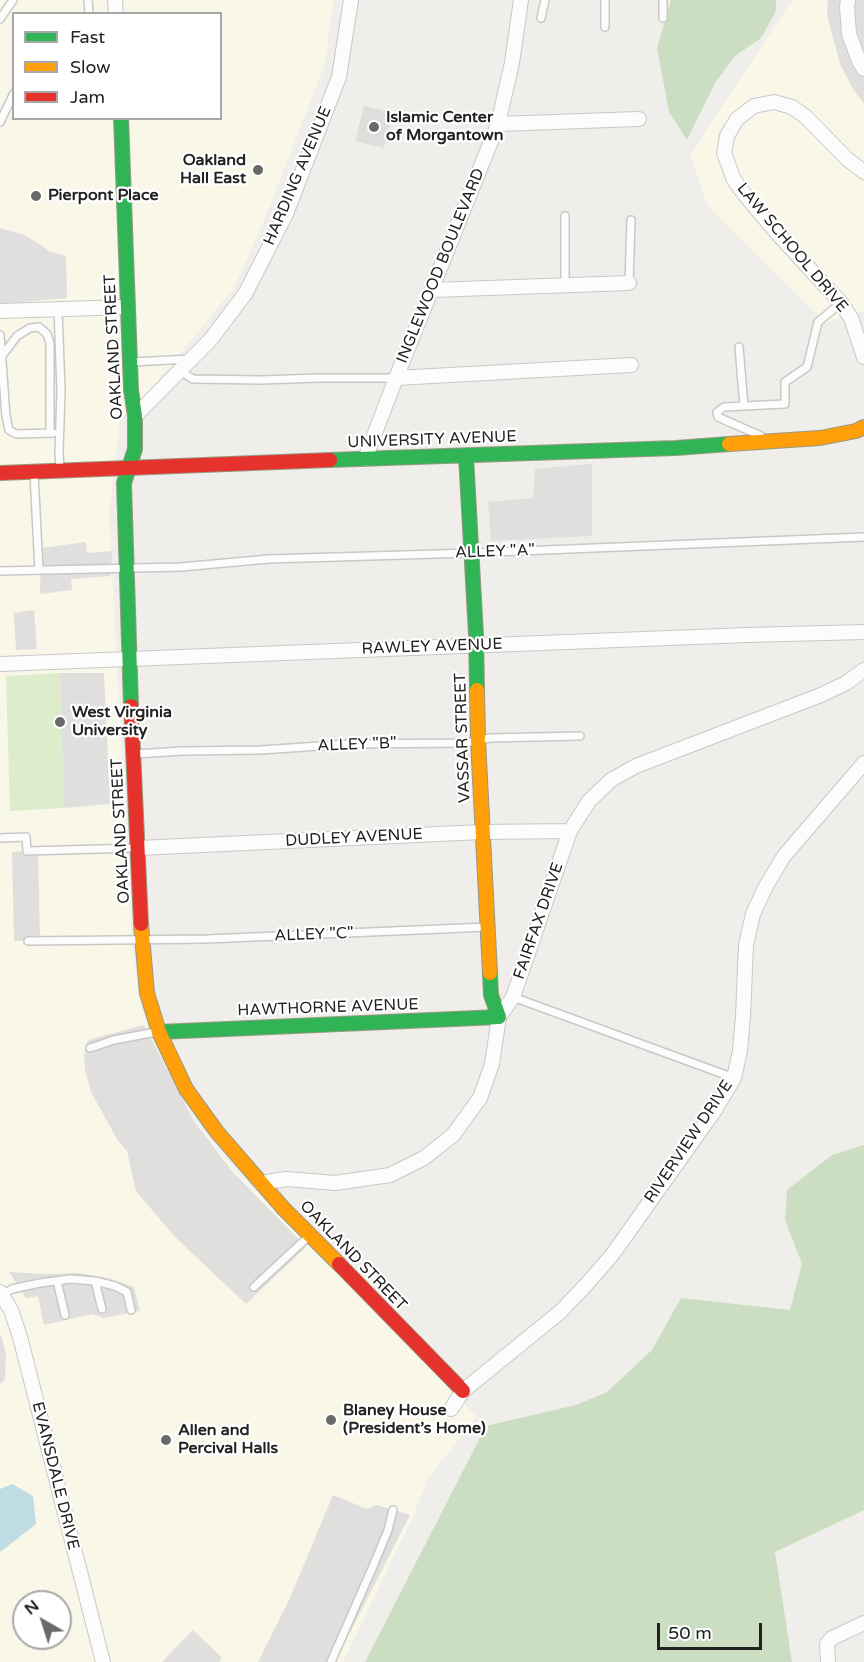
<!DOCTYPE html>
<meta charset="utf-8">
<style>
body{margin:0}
#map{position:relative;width:864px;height:1662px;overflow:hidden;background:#f0eeeb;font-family:"Varela Round",sans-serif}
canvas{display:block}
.legend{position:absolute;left:12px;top:12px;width:210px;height:108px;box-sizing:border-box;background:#fff;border:2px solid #a7a7a7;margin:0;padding:8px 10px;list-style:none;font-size:18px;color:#222}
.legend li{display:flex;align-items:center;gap:12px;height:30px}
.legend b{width:30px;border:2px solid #a7a7a7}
.north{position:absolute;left:12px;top:1590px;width:60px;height:60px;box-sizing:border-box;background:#fff;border:2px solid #a7a7a7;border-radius:50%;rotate:321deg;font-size:16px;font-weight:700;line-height:24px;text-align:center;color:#222}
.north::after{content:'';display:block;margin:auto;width:21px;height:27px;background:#6a6968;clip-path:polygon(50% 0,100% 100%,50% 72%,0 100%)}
.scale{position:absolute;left:657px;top:1623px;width:105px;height:27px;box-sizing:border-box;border:3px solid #222;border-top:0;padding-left:8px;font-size:18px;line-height:21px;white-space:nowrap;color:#222;-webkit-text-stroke:4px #fff;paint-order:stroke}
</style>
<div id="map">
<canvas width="864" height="1662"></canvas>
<ul class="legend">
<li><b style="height:8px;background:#30b455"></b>Fast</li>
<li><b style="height:8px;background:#ff9f0a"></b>Slow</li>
<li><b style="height:8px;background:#e5322d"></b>Jam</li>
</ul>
<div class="north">N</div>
<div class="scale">50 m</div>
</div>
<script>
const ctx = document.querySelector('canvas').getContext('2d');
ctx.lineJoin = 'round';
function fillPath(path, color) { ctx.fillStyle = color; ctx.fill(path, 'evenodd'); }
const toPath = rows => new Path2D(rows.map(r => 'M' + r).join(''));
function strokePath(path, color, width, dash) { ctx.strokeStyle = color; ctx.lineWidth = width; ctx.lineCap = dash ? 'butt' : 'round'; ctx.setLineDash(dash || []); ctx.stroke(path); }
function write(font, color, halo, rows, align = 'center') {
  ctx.font = font + ' "Varela Round",sans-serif'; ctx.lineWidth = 4.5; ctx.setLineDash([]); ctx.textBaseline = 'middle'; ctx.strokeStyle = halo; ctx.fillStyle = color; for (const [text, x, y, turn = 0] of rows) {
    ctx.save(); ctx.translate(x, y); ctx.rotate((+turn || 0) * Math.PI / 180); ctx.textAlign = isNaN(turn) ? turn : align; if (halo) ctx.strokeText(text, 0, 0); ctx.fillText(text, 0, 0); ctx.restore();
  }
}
const education = toPath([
 [0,0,334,0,324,67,262,225,234,288,168,369,120,421,109,514,131,929,138,993,146,1023,195,1120,234,1169,270,1204,477,1417,428,1478,413,1517,343,1662,0,1662],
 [14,14,220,14,220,118,14,118],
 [24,1602,60,1602,60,1638,24,1638],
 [792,0,864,0,864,311,826,323,708,206,690,156]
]);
const religious = toPath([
 [364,106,393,113,384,148,355,141]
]);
const grass = toPath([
 [60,673,64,808,10,811,6,676]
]);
const forest = toPath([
 [671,0,776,0,776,11,761,38,735,56,715,83,687,140,669,112,657,48],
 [864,1145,864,1510,775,1552,792,1662,365,1662,486,1426,576,1405,607,1392,652,1350,681,1298,790,1310,802,1264,785,1220,787,1190,832,1155]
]);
const parking = toPath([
 [828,0,864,0,864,104,853,89,840,64,827,15],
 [0,228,25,235,51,252,66,256,67,298,0,304],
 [592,464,592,536,491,541,488,502,533,498,535,469],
 [86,542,87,553,112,551,111,576,71,579,72,590,40,594,41,548],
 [34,610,37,649,16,650,14,613],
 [60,673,104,673,110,804,64,808],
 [38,851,40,940,14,941,12,852],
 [144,1025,194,1121,231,1170,306,1247,246,1304,175,1237,136,1191,127,1151,117,1139,91,1092,85,1070,84,1056,87,1042,91,1039],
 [9,1272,45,1274,78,1273,109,1278,134,1287,140,1311,104,1318,92,1314,44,1325,38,1296,26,1298],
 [0,1335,2,1338,6,1355,5,1379,0,1384],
 [333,1495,367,1509,377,1505,410,1515,335,1662,258,1662,290,1598],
 [193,1630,222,1658,219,1662,162,1662]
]);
const water = toPath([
 [12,1484,33,1496,36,1524,0,1552,0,1489]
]);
const lane = toPath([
 [88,0,89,14],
 [541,18,545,0],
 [663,18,663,0],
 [0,19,13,0],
 [605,27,605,0],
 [0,122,14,93],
 [629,283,631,220],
 [565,285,565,216],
 [58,309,61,391,59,452,60,468],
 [0,335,6,416,9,430,16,434,53,433],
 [739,347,744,406],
 [2,356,17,336,30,328,39,327,47,334,50,343,50,433],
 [132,362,190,359],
 [180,371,193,379,261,380,318,378,396,378],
 [761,436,718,417,717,412,724,407,785,404,785,382,807,367,818,322,841,303],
 [34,474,39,570],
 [0,571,181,567,269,559,471,553,864,537],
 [136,754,182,751,261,750,348,744,465,743,490,738,580,736],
 [0,838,26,837,27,851,136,848],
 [28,941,207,939,487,927],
 [513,997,734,1078],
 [90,1048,114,1040,156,1032],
 [57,1281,65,1315],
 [95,1281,102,1309],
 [254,1287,309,1236],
 [2,1295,12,1289,40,1283,70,1279,95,1281,115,1286,127,1292,131,1310],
 [331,1662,374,1564,388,1530,393,1510]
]);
const street = toPath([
 [115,0,116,14],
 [848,0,847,7,849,34,859,61,864,69],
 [498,124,639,119],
 [864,172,847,159,806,117,792,107,774,102,754,106,737,119,727,136,724,153,734,180,745,195,777,233,841,303,851,318,864,357],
 [432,290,629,283],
 [0,311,128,307],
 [396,378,631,365],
 [135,416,211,339,245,294,286,214,339,77,351,0],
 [365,459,396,378,498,124,512,63,521,0],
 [0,664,747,635,864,632],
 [138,848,482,832,570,831],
 [261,1183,286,1179,335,1183,390,1175,424,1158,453,1135,480,1098,492,1064,499,1017,513,997,570,831,589,801,611,780,636,766,821,695,846,683,864,670],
 [0,1292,11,1310,20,1337,103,1662],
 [451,1409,463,1391,560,1312,585,1286,612,1255,715,1110,734,1078,740,1051,743,1016,746,945,753,914,766,886,784,856,864,763],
 [828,1662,827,1644,832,1638,864,1623]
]);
const fast = toPath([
 [121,118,131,390,135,416,135,449,124,483,131,706],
 [466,456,476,635,477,690],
 [330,460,676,448,729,444],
 [159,1032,499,1017,491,995,490,973]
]);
const slow = toPath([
 [729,444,820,438,856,431,864,427],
 [477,690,478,740,490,973],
 [141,924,147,993,159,1032,186,1089,217,1132,283,1208,339,1264]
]);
const jam = toPath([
 [0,473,330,460],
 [131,706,141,924],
 [339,1264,463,1391]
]);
const markers = [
 [374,127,6,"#6a6968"],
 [258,170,6,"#6a6968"],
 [36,196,6,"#6a6968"],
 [60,722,6,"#6a6968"],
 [331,1420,6,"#6a6968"],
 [166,1440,6,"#6a6968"]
];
const poiNames = [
 ["Islamic Center",386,118],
 ["of Morgantown",386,136],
 ["Oakland",246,161,"right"],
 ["Hall East",246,179,"right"],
 ["Pierpont Place",48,196],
 ["West Virginia",72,713],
 ["University",72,731],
 ["Blaney House",343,1411],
 ["(President’s Home)",343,1429],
 ["Allen and",178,1431],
 ["Percival Halls",178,1449]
];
const streetNames = [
 ["HARDING AVENUE",298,176,-67],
 ["LAW SCHOOL DRIVE",792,248,50],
 ["INGLEWOOD BOULEVARD",441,266,-68],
 ["OAKLAND STREET",114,347,-93],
 ["UNIVERSITY AVENUE",432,440,-2],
 ["ALLEY \"A\"",495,552,-2],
 ["RAWLEY AVENUE",432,647,-2],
 ["VASSAR STREET",463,738,-92],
 ["ALLEY \"B\"",357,745,-2],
 ["OAKLAND STREET",121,831,-93],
 ["DUDLEY AVENUE",354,838,-3],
 ["FAIRFAX DRIVE",539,921,-71],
 ["ALLEY \"C\"",314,935,-2],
 ["HAWTHORNE AVENUE",328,1008,-2],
 ["RIVERVIEW DRIVE",689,1142,-56],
 ["OAKLAND STREET",353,1256,46],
 ["EVANSDALE DRIVE",55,1476,76]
];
fillPath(education, '#f8f7e8');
fillPath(religious, '#dededc');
fillPath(grass, '#ddeccb');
fillPath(forest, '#cbdec1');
fillPath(parking, '#e0dfde');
fillPath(water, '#bfdbe3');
strokePath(lane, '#c9c8c7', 10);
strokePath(street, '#c9c8c7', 16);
strokePath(fast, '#999a82', 16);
strokePath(slow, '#999a82', 16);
strokePath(jam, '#999a82', 16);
strokePath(lane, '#fdfcfc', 7);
strokePath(street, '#fdfcfc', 14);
strokePath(fast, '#30b455', 14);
strokePath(slow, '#ff9f0a', 14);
strokePath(jam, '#e5322d', 14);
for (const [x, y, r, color] of markers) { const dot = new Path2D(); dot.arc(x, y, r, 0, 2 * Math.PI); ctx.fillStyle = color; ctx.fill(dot); strokePath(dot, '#fff', 2); }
write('bold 16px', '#222', '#fff', poiNames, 'left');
write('16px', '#222', '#fff', streetNames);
</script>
